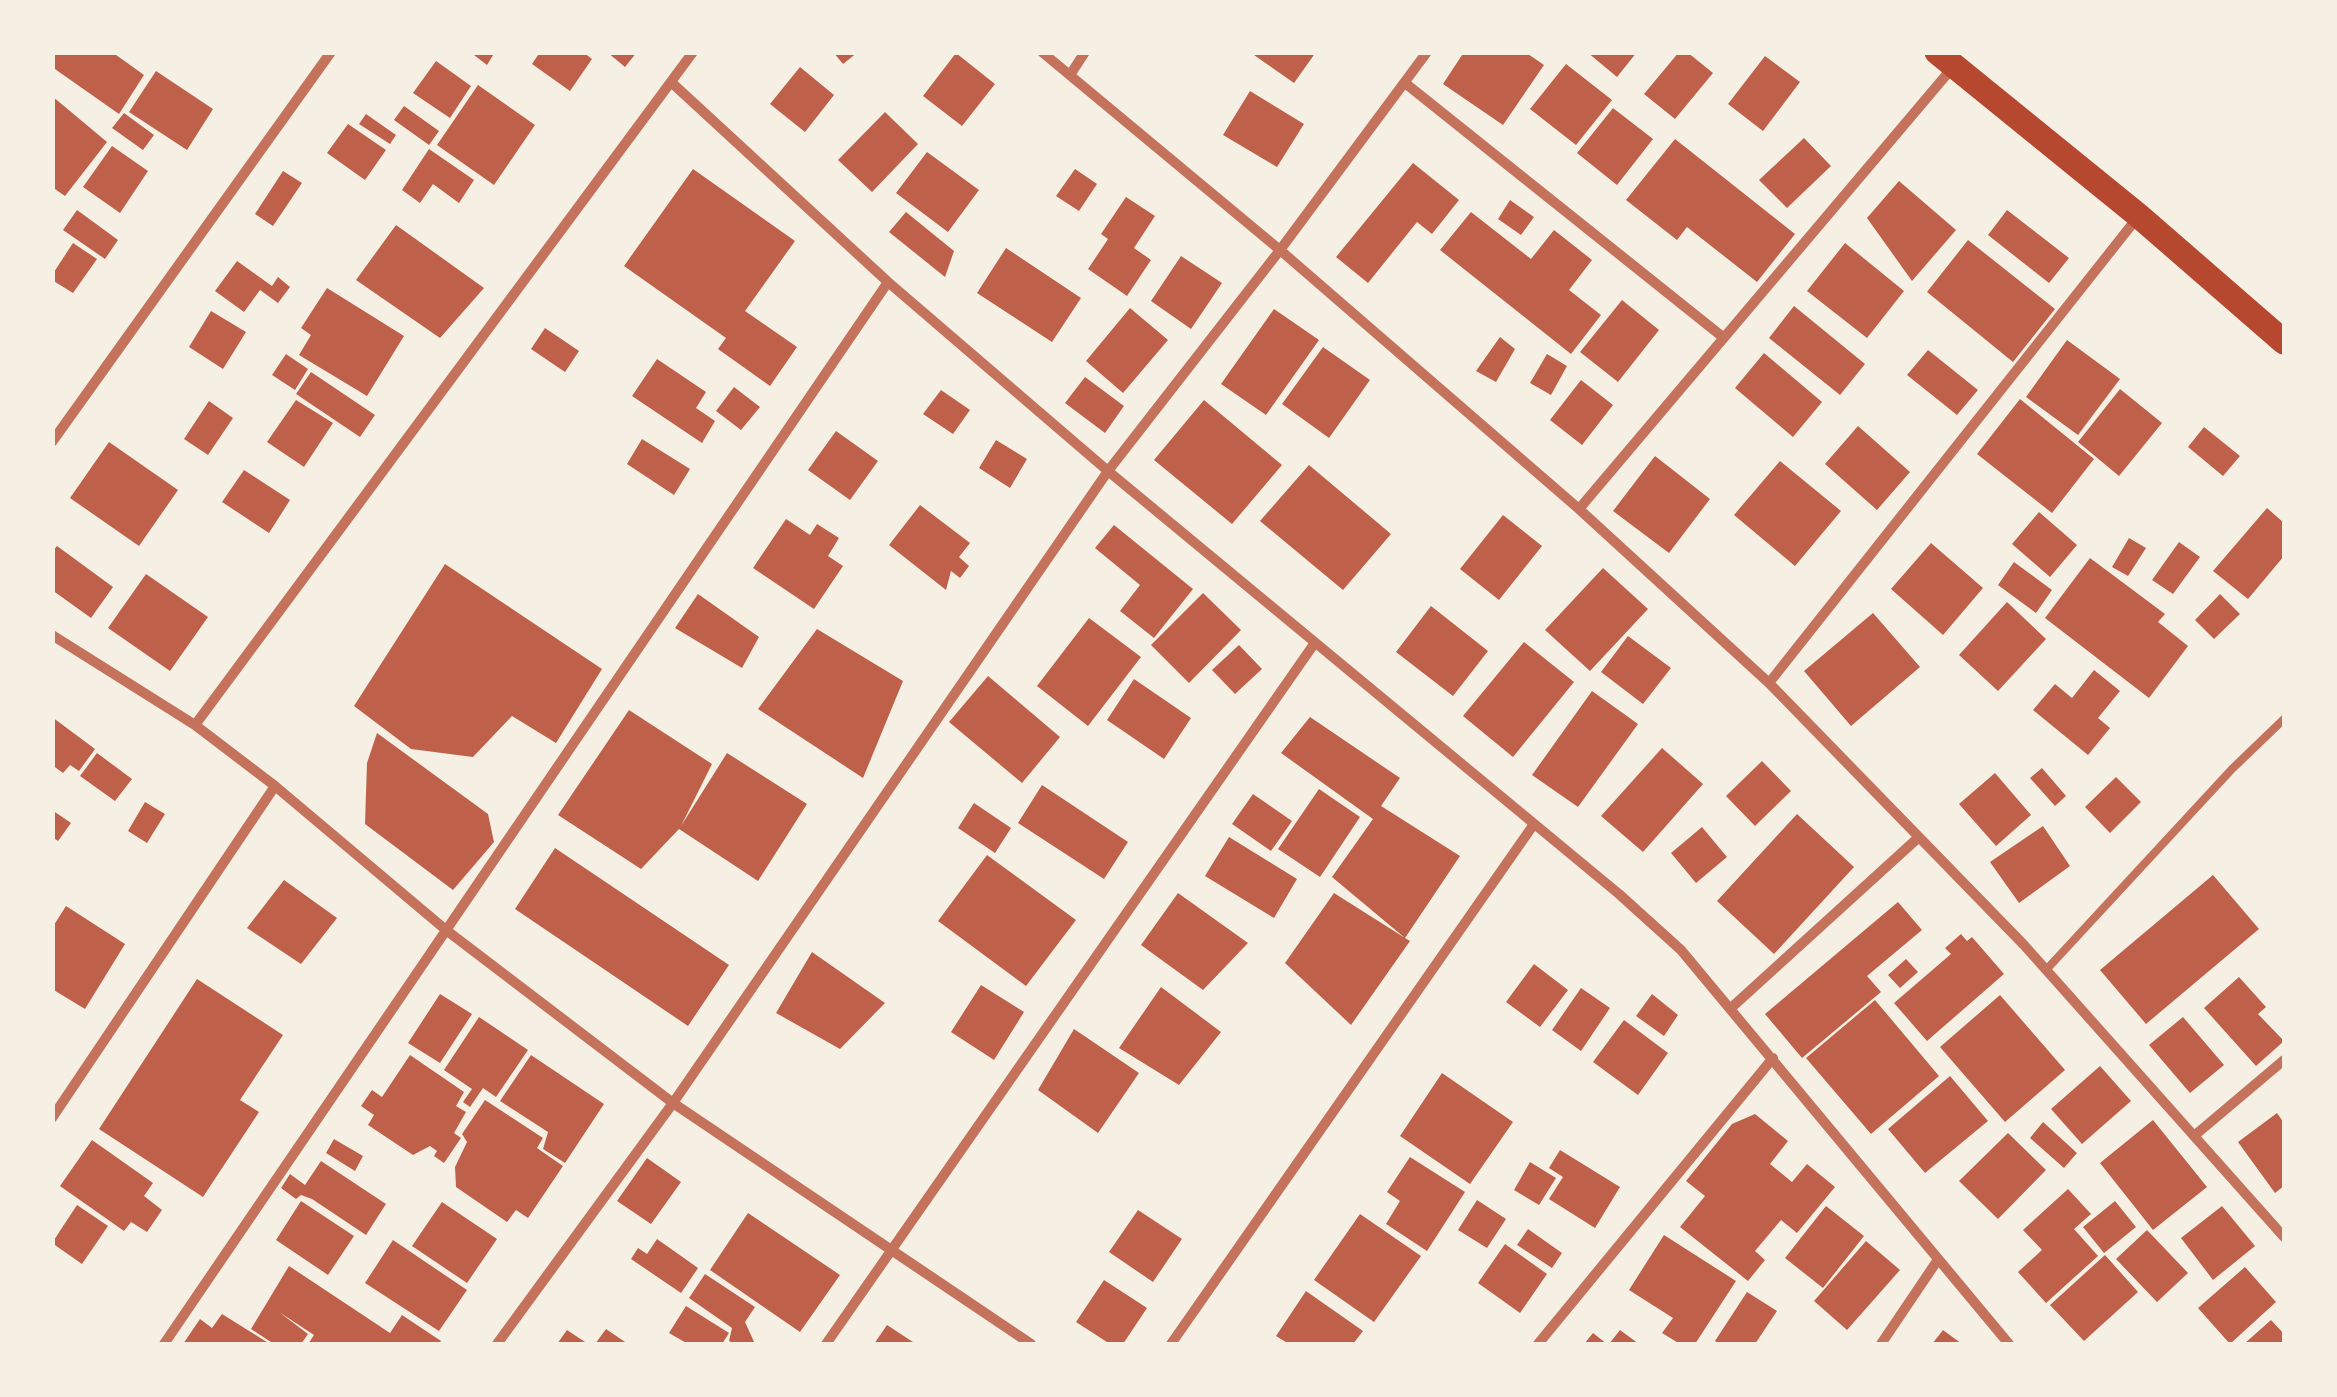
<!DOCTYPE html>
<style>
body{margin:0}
#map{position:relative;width:2337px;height:1397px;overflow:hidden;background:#f6efe4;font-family:Cabin,sans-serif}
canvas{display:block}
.frame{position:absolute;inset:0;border:55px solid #f6efe4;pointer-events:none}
</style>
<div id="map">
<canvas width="2337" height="1397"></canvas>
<div class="frame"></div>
</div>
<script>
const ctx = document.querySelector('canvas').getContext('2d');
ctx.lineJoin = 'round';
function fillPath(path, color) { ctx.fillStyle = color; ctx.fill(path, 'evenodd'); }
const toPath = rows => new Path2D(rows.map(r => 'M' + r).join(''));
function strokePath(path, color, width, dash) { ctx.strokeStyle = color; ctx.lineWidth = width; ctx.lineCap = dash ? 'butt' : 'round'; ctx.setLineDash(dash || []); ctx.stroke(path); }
const building = toPath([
 [56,52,112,52,144,75,119,114,52,67],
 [470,52,495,52,487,65],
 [540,52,583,52,592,59,570,91,532,64],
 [607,52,637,52,625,67],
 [833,52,858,52,843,64],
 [1255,52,1316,52,1294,83,1254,55],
 [1464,52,1525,52,1544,65,1503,125,1443,84],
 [1587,52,1637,52,1617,77],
 [1679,52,1687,52,1713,73,1675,119,1644,94],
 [956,53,995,84,962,126,923,96],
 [1765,56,1800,82,1763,131,1728,104],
 [436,61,471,86,450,118,413,93],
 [1566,64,1612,100,1576,145,1530,109],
 [800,67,834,95,805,132,770,104],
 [156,71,213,109,187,150,129,112],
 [478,85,535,125,494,185,437,145],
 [1250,91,1304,124,1277,167,1223,135],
 [52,96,107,142,65,196,52,187],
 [404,106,439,131,429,145,394,120],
 [1613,108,1653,139,1617,185,1577,153],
 [885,112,918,144,872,192,838,160],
 [124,113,154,135,143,150,112,128],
 [366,114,396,135,390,144,359,124],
 [348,124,386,150,365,180,327,153],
 [1804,138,1831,166,1787,208,1759,180],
 [1675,139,1795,234,1757,282,1687,227,1677,240,1626,200],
 [112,146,148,171,120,213,83,187],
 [429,149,474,180,459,203,433,184,420,203,402,190],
 [927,152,979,190,948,232,896,193],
 [1413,163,1459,200,1432,234,1417,222,1368,283,1336,257],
 [693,169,795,241,745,311,797,347,770,386,718,349,726,338,624,266],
 [1075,169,1097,184,1079,211,1056,196],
 [283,171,302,183,273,226,255,214],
 [1899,181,1956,230,1912,281,1867,218],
 [1126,197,1155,216,1134,248,1151,260,1127,296,1088,269,1108,239,1101,234],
 [1510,200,1534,217,1521,235,1498,219],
 [77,210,118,240,105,259,63,230],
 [2007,210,2069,258,2049,283,1988,235],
 [906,212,954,251,945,277,889,232],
 [1471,212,1531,259,1554,230,1592,260,1569,290,1601,315,1571,354,1440,250],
 [396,225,484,288,440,338,356,280],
 [1968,240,2055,309,2013,362,1927,292],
 [73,243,97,259,73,293,52,280,52,275],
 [1845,243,1904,291,1867,338,1807,291],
 [1006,248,1081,298,1052,342,977,293],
 [1181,256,1222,283,1191,329,1151,301],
 [237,261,272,286,278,277,290,287,278,303,260,290,244,312,215,291],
 [327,288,404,336,367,396,299,355,311,335,301,328],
 [1622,300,1659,330,1618,382,1580,352],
 [1794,306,1865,364,1840,395,1769,338],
 [1130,308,1168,340,1123,393,1086,361],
 [1274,309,1319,340,1266,415,1221,384],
 [211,311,246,332,223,369,189,347],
 [545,328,579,351,565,372,531,349],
 [1500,337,1515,349,1496,382,1476,371],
 [2067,340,2120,379,2078,435,2026,397],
 [1323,347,1370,380,1329,438,1282,404],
 [1928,350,1978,390,1957,415,1907,375],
 [1764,353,1822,402,1793,437,1735,388],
 [286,354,308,369,295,390,272,375],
 [1547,354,1567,366,1551,395,1530,383],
 [657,359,706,392,696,408,715,421,702,443,632,396],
 [311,372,375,415,360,437,296,394],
 [1085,377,1124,406,1105,433,1065,403],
 [1581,380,1613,405,1582,445,1550,420],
 [734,387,760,407,741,430,716,411],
 [2120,389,2162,423,2119,476,2078,442],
 [941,390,970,410,953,434,923,414],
 [2020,399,2094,459,2052,513,1977,454],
 [296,400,333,423,304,467,267,442],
 [1204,400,1282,465,1232,524,1154,460],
 [209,401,233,418,208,455,184,439],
 [1858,426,1910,472,1877,510,1825,464],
 [2204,427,2240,456,2223,476,2188,447],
 [836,431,878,461,850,500,808,470],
 [642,439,690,469,674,495,627,464],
 [996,440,1027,459,1010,488,979,468],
 [109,442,178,490,139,546,70,498],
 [1655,456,1710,499,1669,553,1613,511],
 [1780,461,1841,511,1795,566,1734,515],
 [1309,465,1391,534,1343,590,1260,521],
 [244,470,290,500,269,533,222,502],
 [920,505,970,543,959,557,969,566,960,578,951,571,946,590,889,545],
 [2267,508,2284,523,2284,556,2248,599,2213,571],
 [2039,512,2077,545,2050,577,2012,544],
 [1503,515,1542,546,1499,600,1460,569],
 [786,519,810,535,817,524,839,538,828,556,843,566,814,609,753,568],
 [1114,525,1193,589,1154,638,1120,611,1140,585,1095,548],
 [2129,538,2146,548,2128,576,2112,567],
 [2179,542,2200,557,2173,594,2152,580],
 [1931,543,1983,588,1943,635,1891,589],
 [57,546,113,587,91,618,52,590,52,552],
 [2090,558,2165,614,2158,622,2188,646,2149,698,2045,618],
 [2014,562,2052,590,2036,613,1998,585],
 [445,564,602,669,556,743,512,716,473,757,411,749,354,706],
 [1603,568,1648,609,1590,671,1545,630],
 [146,574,208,617,170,671,108,628],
 [1203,593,1241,630,1189,683,1151,645],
 [698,594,759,637,742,668,675,628],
 [2220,594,2240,614,2214,639,2195,620],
 [2007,602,2046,639,1998,691,1959,655],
 [1431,606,1488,651,1453,696,1396,652],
 [1873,613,1920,667,1851,726,1804,671],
 [1089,618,1141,657,1088,726,1037,686],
 [817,629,903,681,863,778,758,709],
 [1628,636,1671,668,1643,704,1601,672],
 [1524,642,1574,682,1513,757,1463,716],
 [1239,645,1262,669,1235,694,1212,670],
 [2094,670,2120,691,2098,718,2110,728,2088,755,2033,710,2055,684,2072,698],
 [988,676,1060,737,1022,783,949,722],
 [1134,679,1191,718,1164,759,1107,720],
 [1592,691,1638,724,1578,807,1532,775],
 [629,710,712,764,681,826,727,753,807,804,758,881,679,829,641,869,558,815],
 [52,717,95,749,79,771,70,765,63,773,52,765],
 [1310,717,1400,778,1381,806,1460,856,1405,938,1410,941,1351,1025,1285,963,1334,893,1405,938,1332,877,1373,819,1281,753],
 [377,733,488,814,494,842,453,890,365,824,367,763],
 [1662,748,1703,784,1643,852,1601,816],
 [97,753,132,779,115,801,80,776],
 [1762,761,1791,791,1755,826,1726,796],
 [2042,768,2066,796,2055,806,2030,778],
 [1995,773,2031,815,1996,846,1959,804],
 [2116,777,2141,802,2110,833,2085,807],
 [1042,785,1128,842,1104,879,1018,823],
 [1319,789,1360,817,1320,877,1278,849],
 [1253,794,1292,821,1271,851,1232,824],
 [145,802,165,814,147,843,128,831],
 [974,803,1011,828,995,853,958,828],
 [52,810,71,823,58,841,52,837],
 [1797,814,1854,867,1774,954,1717,901],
 [2043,826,2070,866,2019,903,1990,862],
 [1702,827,1727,857,1696,883,1671,853],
 [1229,837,1297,879,1274,918,1205,876],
 [555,848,729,965,688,1026,515,909],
 [987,855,1076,920,1026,986,938,921],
 [2213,875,2259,929,2146,1024,2100,970],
 [284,880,337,918,301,964,247,928],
 [1178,893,1248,943,1203,990,1141,945],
 [1898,902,1922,930,1867,976,1881,992,1802,1058,1765,1014],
 [66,906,125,944,85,1009,52,989,52,928],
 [1961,934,1967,941,1972,937,2004,974,1927,1041,1894,1003,1951,954,1945,948],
 [812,952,885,1003,840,1049,776,1013],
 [1906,959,1918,972,1900,988,1888,975],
 [1534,964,1568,990,1540,1027,1506,1002],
 [2239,977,2266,1007,2258,1014,2284,1041,2256,1066,2204,1008],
 [197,979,283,1035,240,1100,259,1112,203,1197,99,1129],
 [981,985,1024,1012,994,1060,951,1032],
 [1161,987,1221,1032,1179,1085,1119,1048],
 [1581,988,1610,1008,1581,1051,1552,1030],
 [440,994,472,1014,440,1063,408,1043],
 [1652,994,1678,1015,1664,1036,1636,1016],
 [2000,995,2065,1070,2005,1122,1940,1047],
 [1875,1000,1939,1076,1871,1134,1806,1058],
 [479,1017,528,1050,496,1097,483,1088,470,1107,463,1102,472,1089,444,1070],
 [2183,1017,2224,1065,2190,1093,2149,1045],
 [1624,1020,1668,1053,1638,1095,1593,1062],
 [1074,1029,1139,1073,1098,1133,1038,1090],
 [410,1055,464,1092,456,1106,466,1112,454,1133,461,1138,444,1163,434,1156,437,1151,430,1146,413,1155,368,1125,374,1115,361,1106,372,1090,382,1097],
 [531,1055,604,1104,565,1163,543,1149,548,1132,500,1101],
 [2100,1066,2131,1101,2082,1144,2051,1109],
 [1442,1073,1513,1122,1470,1184,1400,1136],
 [1950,1076,1988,1121,1925,1173,1888,1129],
 [485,1100,543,1138,537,1148,563,1166,528,1218,516,1210,507,1222,456,1187,455,1167,467,1142,462,1134],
 [2277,1113,2284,1123,2284,1186,2275,1193,2238,1142],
 [1755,1114,1788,1141,1770,1164,1792,1182,1807,1164,1835,1187,1797,1233,1781,1220,1755,1251,1765,1260,1748,1281,1680,1227,1705,1196,1686,1181,1732,1124],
 [2153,1120,2207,1187,2153,1230,2100,1163],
 [2043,1122,2077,1153,2064,1168,2030,1138],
 [2008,1133,2046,1170,1998,1219,1959,1181],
 [334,1139,363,1156,355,1171,326,1153],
 [92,1140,153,1183,144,1196,162,1210,147,1232,131,1222,124,1231,60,1186],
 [1560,1150,1620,1187,1595,1228,1549,1199,1563,1177,1549,1168],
 [1410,1157,1465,1192,1427,1251,1386,1224,1400,1201,1387,1192],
 [647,1158,681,1182,651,1224,617,1201],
 [321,1161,386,1204,366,1235,312,1199,301,1195,296,1199,281,1188,290,1174,305,1185],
 [1530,1162,1556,1178,1539,1205,1514,1190],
 [2068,1189,2091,1214,2074,1229,2098,1256,2046,1303,2018,1272,2042,1250,2023,1230],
 [1477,1200,1506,1219,1487,1248,1458,1230],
 [301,1201,354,1236,328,1275,276,1240],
 [2115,1201,2136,1227,2104,1253,2083,1227],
 [442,1202,497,1239,467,1283,412,1246],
 [77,1205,108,1226,82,1264,52,1243],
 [1826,1206,1864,1236,1823,1288,1785,1258],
 [2222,1206,2255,1246,2213,1280,2181,1238],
 [1138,1210,1182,1239,1153,1282,1109,1252],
 [748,1213,840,1275,800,1332,710,1270],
 [1360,1214,1421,1256,1374,1322,1314,1280],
 [1528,1229,1562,1253,1552,1268,1517,1245],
 [2147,1230,2188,1273,2157,1302,2116,1259],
 [1664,1235,1736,1281,1695,1344,1680,1344,1662,1333,1673,1318,1629,1290],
 [657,1239,698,1268,681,1293,631,1259,638,1248,647,1254],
 [393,1240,467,1290,439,1331,365,1283],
 [1866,1241,1900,1270,1847,1330,1814,1301],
 [1505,1244,1547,1274,1520,1313,1478,1283],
 [2105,1255,2138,1292,2084,1341,2050,1305],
 [289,1266,390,1333,402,1315,441,1341,439,1344,308,1344,314,1335,279,1312,308,1334,301,1344,274,1344,251,1329],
 [2245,1267,2276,1302,2230,1344,2198,1308],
 [705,1274,755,1307,745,1322,755,1344,735,1344,729,1341,732,1328,689,1298],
 [1104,1280,1147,1308,1123,1344,1110,1344,1076,1322],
 [1306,1291,1363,1331,1353,1344,1289,1344,1276,1336],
 [1747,1292,1777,1311,1755,1344,1720,1344,1715,1341],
 [686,1306,729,1333,722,1344,688,1344,669,1333],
 [222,1314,270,1344,183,1344,200,1319,212,1328],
 [2271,1320,2284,1334,2284,1344,2244,1344],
 [887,1325,916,1344,874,1344],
 [606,1329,628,1344,595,1344],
 [567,1330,588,1344,557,1344],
 [1620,1330,1639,1344,1609,1344],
 [1943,1330,1962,1344,1932,1344],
 [1593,1333,1607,1344,1584,1344]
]);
const service = toPath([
 [2046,970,2232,769,2284,719]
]);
const minor = toPath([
 [1042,52,1280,250,1579,509,1769,683,2024,945,2284,1237],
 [1070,75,1085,52],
 [671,82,888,282,1108,471,1619,894,1681,950,2009,1344],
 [1405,83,1724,338],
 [52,442,331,52],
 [1579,509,1953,67],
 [52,635,195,725,275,786,446,930,673,1103,1031,1344],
 [1769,683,2137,218],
 [195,725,693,52],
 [1731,1008,1919,837],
 [52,1118,275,786],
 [2194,1136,2284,1060],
 [164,1344,888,282],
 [497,1344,673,1103,1108,471,1280,250,1427,52],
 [826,1344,1314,644],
 [1171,1344,1534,824],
 [1538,1344,1773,1058],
 [1881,1344,1937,1261]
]);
const primary = toPath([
 [1937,52,2139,216,2284,342]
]);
fillPath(building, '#bf614a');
strokePath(service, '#c5725c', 8);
strokePath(minor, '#c5725c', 10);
strokePath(primary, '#b5482f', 25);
</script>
